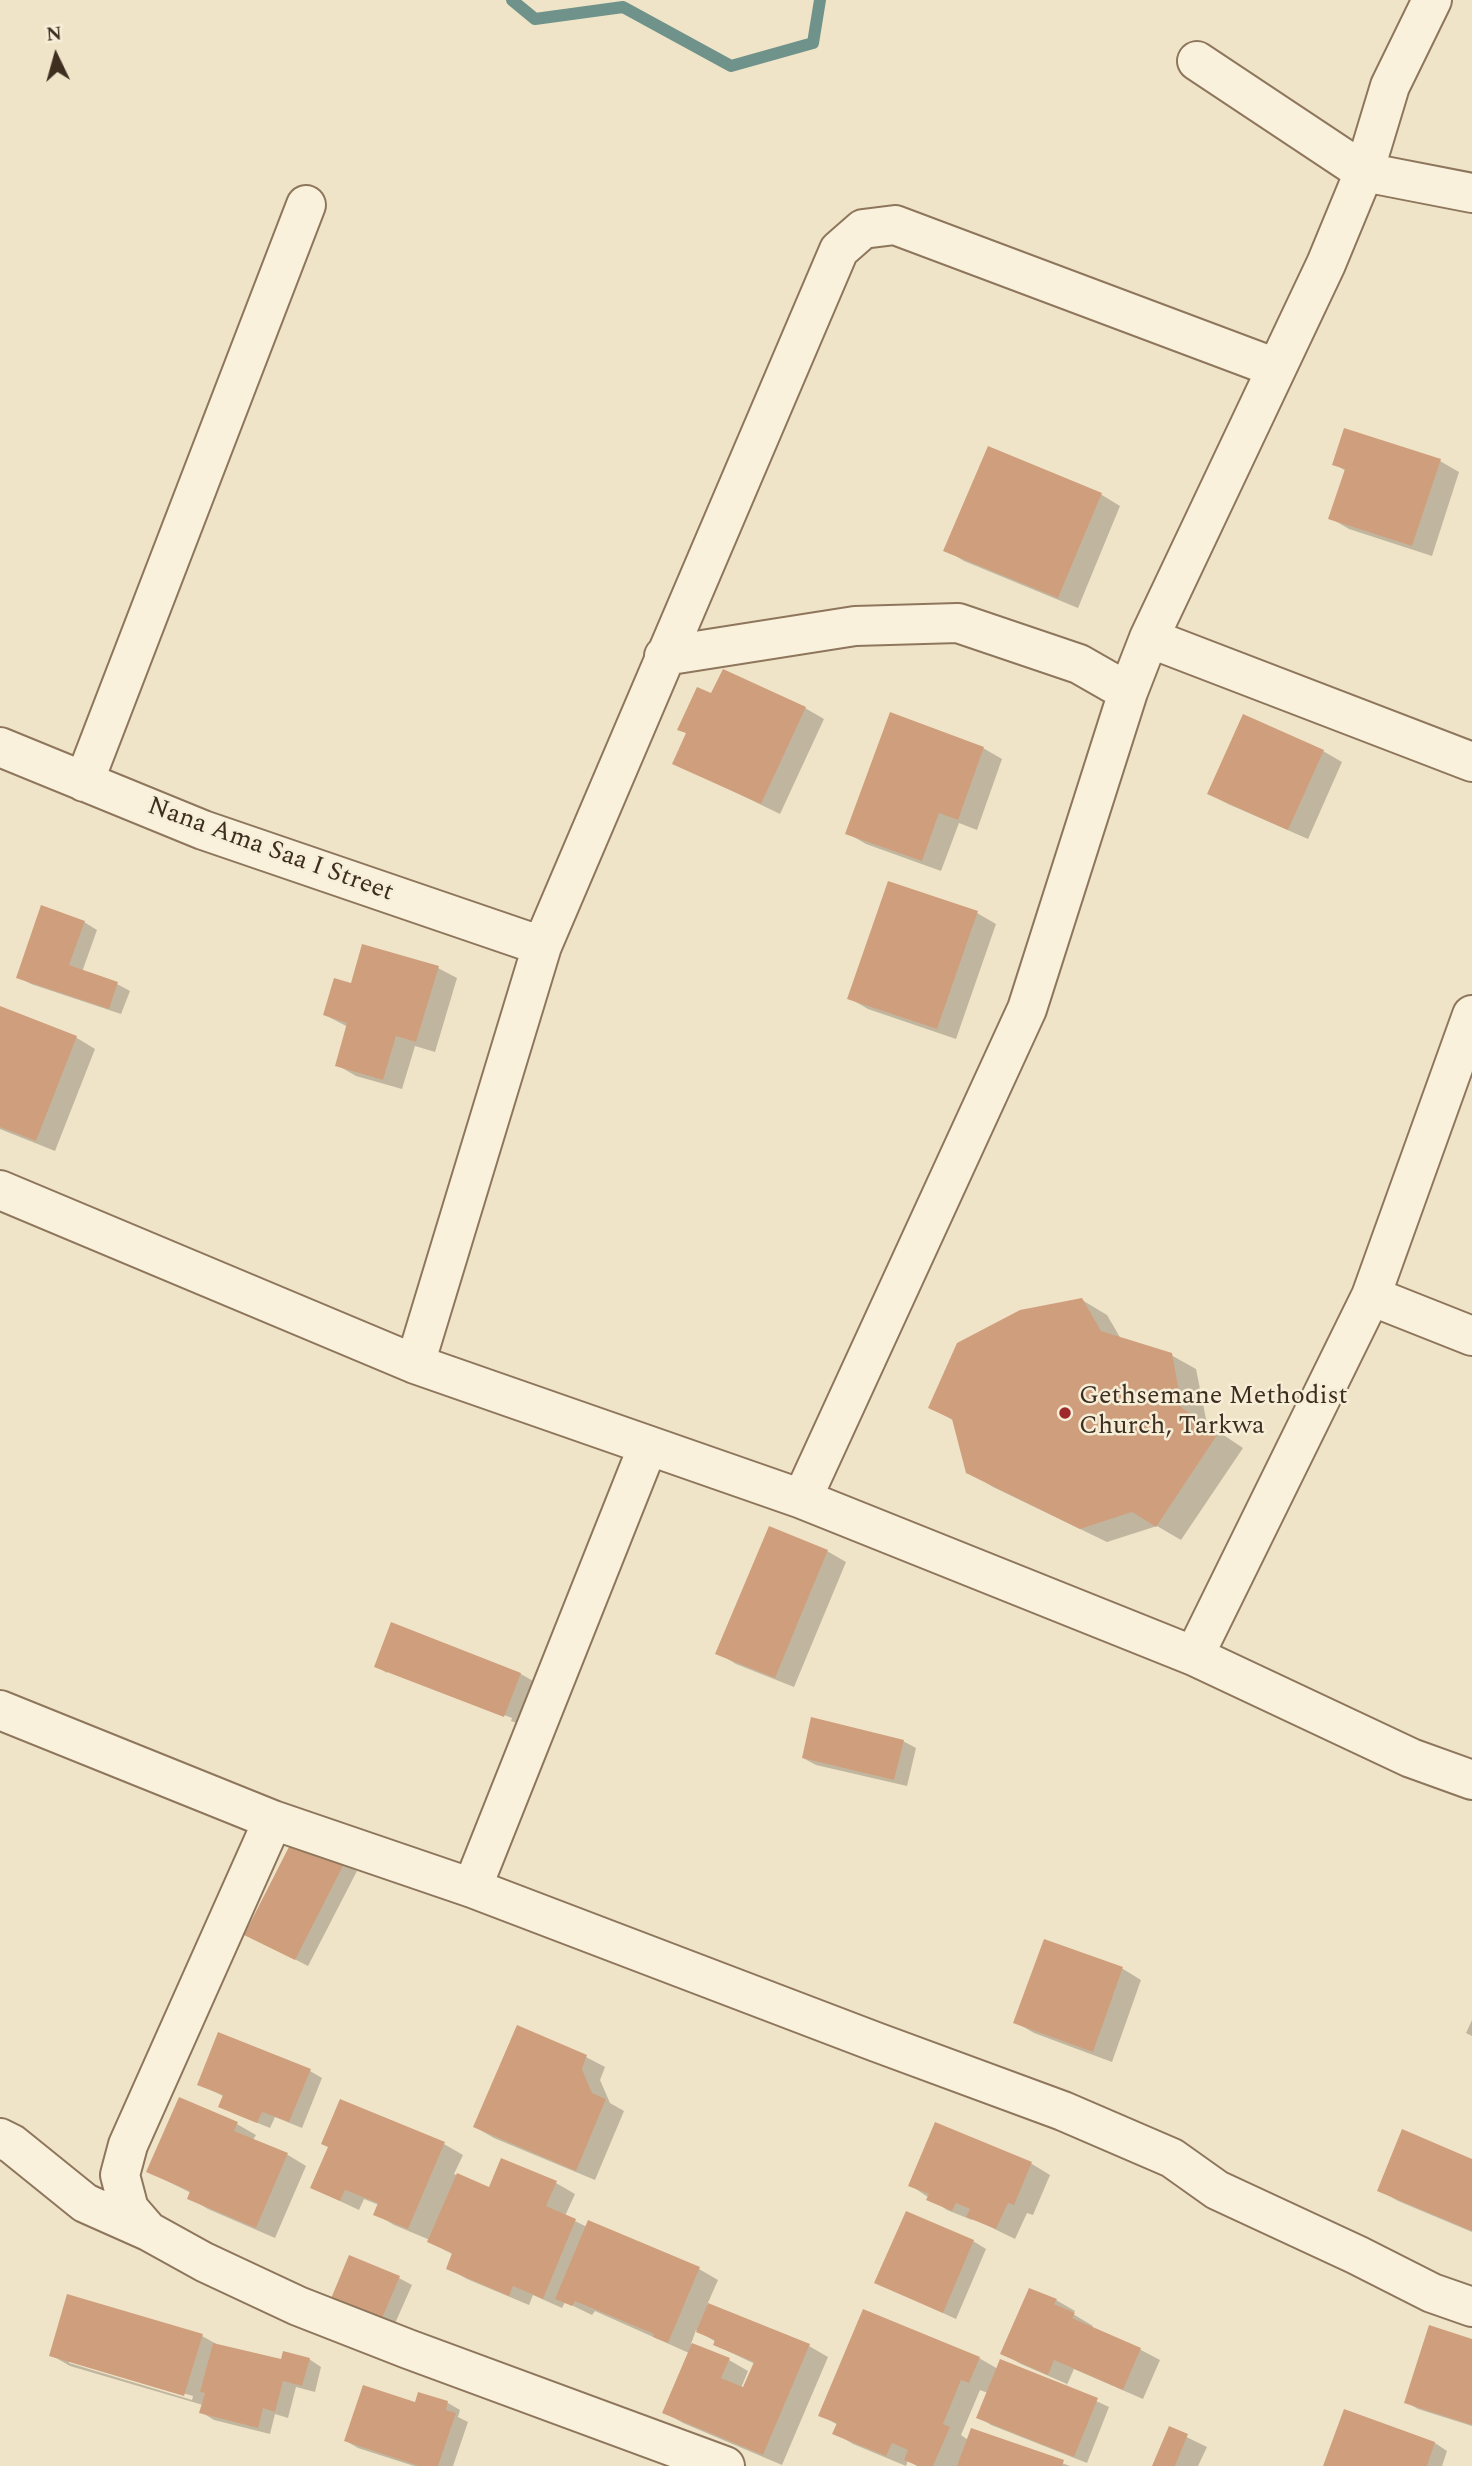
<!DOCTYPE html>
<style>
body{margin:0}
#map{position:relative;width:1472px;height:2466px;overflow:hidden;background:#f0e4c8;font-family:Spectral,serif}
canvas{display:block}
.north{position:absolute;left:21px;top:21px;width:70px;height:70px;-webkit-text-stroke:5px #f7eed8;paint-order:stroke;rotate:355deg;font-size:19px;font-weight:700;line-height:28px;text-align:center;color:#3d2e20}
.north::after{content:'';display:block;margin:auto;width:24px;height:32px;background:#3d2e20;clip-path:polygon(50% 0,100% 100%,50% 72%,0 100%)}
</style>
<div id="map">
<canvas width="1472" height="2466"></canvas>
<div class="north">N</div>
</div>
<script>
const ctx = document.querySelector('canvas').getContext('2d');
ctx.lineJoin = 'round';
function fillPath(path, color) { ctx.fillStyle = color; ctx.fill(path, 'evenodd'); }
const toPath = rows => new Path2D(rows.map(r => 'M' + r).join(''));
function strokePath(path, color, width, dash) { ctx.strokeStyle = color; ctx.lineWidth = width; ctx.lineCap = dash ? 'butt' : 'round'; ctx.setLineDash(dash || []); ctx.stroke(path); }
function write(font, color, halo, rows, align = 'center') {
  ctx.font = font + ' Spectral,serif'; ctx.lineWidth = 5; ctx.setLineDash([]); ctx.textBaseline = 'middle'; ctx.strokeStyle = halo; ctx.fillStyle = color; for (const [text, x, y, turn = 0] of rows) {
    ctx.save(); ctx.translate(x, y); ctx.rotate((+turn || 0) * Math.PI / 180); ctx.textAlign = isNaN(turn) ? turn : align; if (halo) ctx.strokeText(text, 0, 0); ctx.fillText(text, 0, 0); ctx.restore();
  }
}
const shadow = toPath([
 [988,448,1102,495,1120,506,1078,608,964,561,946,550],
 [1440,461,1459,472,1432,556,1349,529,1330,518,1346,471,1334,464],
 [712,696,805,708,824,719,780,814,675,763],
 [1244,716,1323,751,1342,762,1308,839,1228,804,1209,794],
 [983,748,1002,759,977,830,959,823,941,871,866,844,847,833],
 [889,883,977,913,996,924,956,1039,868,1009,849,998],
 [84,922,97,930,82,972,117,984,130,991,121,1014,31,984,18,977],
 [438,968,457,978,435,1052,415,1046,402,1089,356,1076,337,1065,348,1027,325,1015,352,985],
 [0,1008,77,1038,95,1049,55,1151,0,1129],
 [1082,1300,1107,1315,1121,1339,1171,1355,1196,1369,1207,1424,1243,1448,1181,1540,1157,1526,1107,1542,993,1487,968,1472,954,1421,930,1407],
 [827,1551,846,1562,794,1687,736,1664,718,1653],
 [392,1625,521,1674,533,1681,517,1723,511,1721,512,1718,387,1670,387,1673,376,1666],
 [903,1741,916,1748,907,1786,816,1765,803,1758],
 [344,1864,357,1871,308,1966,259,1941],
 [1045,1941,1123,1969,1141,1980,1112,2062,1034,2033,1015,2022],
 [1472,2020,1472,2036,1466,2033],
 [586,2057,605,2067,600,2080,610,2103,624,2111,595,2180,494,2138,475,2127],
 [310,2071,322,2078,302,2128,275,2117,270,2128,233,2113,221,2106,225,2097,199,2084],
 [237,2124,256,2135,253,2140,288,2155,306,2166,275,2238,208,2209,189,2198,191,2193,149,2172],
 [936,2124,1032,2164,1050,2175,1033,2215,1027,2213,1015,2239,972,2218,972,2220,947,2210,910,2185],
 [444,2144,463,2155,454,2174,490,2189,556,2183,575,2194,565,2216,587,2227,699,2269,718,2280,707,2305,809,2346,828,2357,782,2465,683,2423,664,2412,689,2353,595,2311,592,2315,565,2302,562,2308,533,2295,529,2305,467,2279,448,2268,454,2255,429,2242,430,2240,394,2225,376,2214,379,2205,364,2199,359,2210,312,2188],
 [696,2330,716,2342,715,2345,755,2364,744,2390,741,2388,748,2371,729,2360,691,2344],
 [1472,2161,1472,2232,1398,2201,1379,2190],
 [973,2241,986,2249,956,2319,877,2283],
 [399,2278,412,2285,393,2328,344,2308],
 [1056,2300,1075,2311,1073,2314,1093,2326,1091,2328,1141,2350,1160,2360,1143,2399,1074,2369,1066,2387,1109,2407,1087,2463,991,2425,979,2417,988,2393,980,2390,961,2435,968,2440,972,2430,1070,2466,917,2466,908,2460,906,2466,853,2444,835,2433,838,2425,820,2415,864,2311,979,2358,998,2369,1065,2387,1067,2384,1021,2364,1002,2353],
 [202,2336,220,2346,282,2361,309,2359,321,2367,315,2392,296,2387,288,2418,275,2414,270,2434,214,2420,201,2412,203,2405,70,2366,51,2355],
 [69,2360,193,2396,192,2400,69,2363],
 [1472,2341,1472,2426,1418,2409,1406,2402],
 [420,2394,448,2403,460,2410,458,2417,468,2422,453,2466,414,2466,358,2448,346,2441,416,2405],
 [1345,2411,1435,2443,1447,2451,1442,2466,1325,2466],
 [1170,2429,1207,2447,1198,2466,1154,2466]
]);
const stream = toPath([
 [512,0,535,19,623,7,731,66,813,43,820,0]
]);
const building = toPath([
 [1344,428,1441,459,1412,546,1328,519,1345,469,1332,465],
 [988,446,1102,493,1058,598,943,551],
 [723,669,806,707,761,804,672,764,686,733,677,730,697,687,711,693],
 [890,712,984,747,958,820,939,813,922,861,845,834],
 [1243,714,1324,750,1288,830,1207,794],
 [888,881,978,911,937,1029,847,999],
 [41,905,85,921,69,965,118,982,109,1009,16,978],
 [362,944,439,966,416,1042,396,1036,383,1080,335,1066,347,1023,323,1015,334,978,351,983],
 [0,1006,77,1036,36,1141,0,1127],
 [1082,1298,1101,1331,1172,1353,1182,1408,1219,1432,1156,1527,1132,1512,1080,1529,966,1473,952,1419,928,1408,957,1343,1020,1310],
 [769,1526,828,1550,775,1678,715,1654],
 [391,1622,521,1673,504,1717,374,1667],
 [811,1717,904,1740,894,1780,802,1758],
 [294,1837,345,1862,295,1960,244,1935],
 [1044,1939,1123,1967,1093,2052,1013,2023],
 [517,2025,587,2055,582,2069,592,2093,606,2099,576,2171,473,2127],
 [218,2032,311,2069,289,2122,262,2112,257,2123,218,2107,223,2095,197,2085],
 [179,2097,238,2122,234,2131,288,2153,256,2228,187,2199,190,2191,146,2172],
 [340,2099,445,2142,408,2229,373,2215,378,2203,345,2190,340,2201,310,2188,328,2147,321,2144],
 [935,2122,1032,2162,1014,2205,1008,2203,996,2229,966,2217,970,2209,956,2203,952,2211,926,2200,929,2194,908,2186],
 [1402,2129,1472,2159,1472,2231,1377,2191],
 [501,2158,557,2181,546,2206,576,2219,543,2299,513,2286,509,2296,446,2269,452,2253,427,2242,457,2173,489,2187],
 [906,2211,974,2240,943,2313,874,2283],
 [588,2220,700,2267,668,2343,653,2337,654,2334,575,2301,572,2306,555,2299],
 [349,2255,400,2276,380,2323,330,2301],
 [1029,2288,1057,2299,1054,2304,1075,2313,1072,2318,1141,2348,1123,2390,1054,2360,1048,2375,1000,2354],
 [67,2294,203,2334,184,2396,49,2356],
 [708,2303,810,2344,763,2455,662,2413,692,2343,730,2358,721,2378,743,2387,754,2362,713,2345,715,2340,696,2332],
 [863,2309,980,2357,969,2383,961,2380,943,2424,950,2427,933,2466,918,2466,904,2460,908,2450,892,2443,886,2456,832,2434,837,2423,818,2416],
 [1429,2325,1472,2339,1472,2425,1404,2403],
 [213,2343,281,2359,283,2351,310,2358,302,2386,283,2381,275,2412,263,2408,258,2428,199,2413,205,2393,200,2392],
 [1000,2359,1098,2398,1074,2457,976,2418],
 [363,2385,415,2402,418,2392,448,2401,446,2410,456,2413,438,2466,419,2466,344,2441],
 [1344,2409,1435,2442,1427,2466,1323,2466],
 [1169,2426,1188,2434,1175,2466,1152,2466],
 [971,2428,1064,2460,1062,2466,957,2466]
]);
const minor = toPath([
 [1197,61,1364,172,1472,193],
 [1149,638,1472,762],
 [664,656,855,626,958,623,1079,664,1128,692],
 [0,747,203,830,542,946],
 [84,782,306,205],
 [0,1190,415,1364,802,1499,1194,1656,1411,1758,1472,1780],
 [1371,1296,1472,1336],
 [415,1364,542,946,839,250,863,229,895,225,1276,368],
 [802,1499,1027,1009,1128,692,1149,638,1326,264,1364,172,1390,86,1432,0],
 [1194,1656,1371,1296,1472,1015],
 [0,1710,273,1820,472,1888,876,2042,1063,2111,1172,2158,1217,2190,1357,2255,1432,2293,1472,2307],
 [273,1820,128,2145,120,2175,129,2209,148,2231,204,2262,298,2306,408,2349,725,2466],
 [472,1888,648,1446],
 [0,2138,12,2144,85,2203,148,2231]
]);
const markers = [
 [1065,1413,7,"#9e2a2b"]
];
const streetNames = [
 ["Nana Ama Saa I Street",270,851,20]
];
const poiNames = [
 ["Gethsemane Methodist",1079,1398],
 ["Church, Tarkwa",1079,1428]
];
fillPath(shadow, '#0003');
strokePath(stream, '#6f938a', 12);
fillPath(building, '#cf9f7d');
strokePath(minor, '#8d765c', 42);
strokePath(minor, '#faf1dc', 38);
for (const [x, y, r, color] of markers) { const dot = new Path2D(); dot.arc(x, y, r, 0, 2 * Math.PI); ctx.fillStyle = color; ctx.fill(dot); strokePath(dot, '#f7eed8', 2.5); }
write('26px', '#3d2e20', '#f7eed8', streetNames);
write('26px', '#3d2e20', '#f7eed8', poiNames, 'left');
</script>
